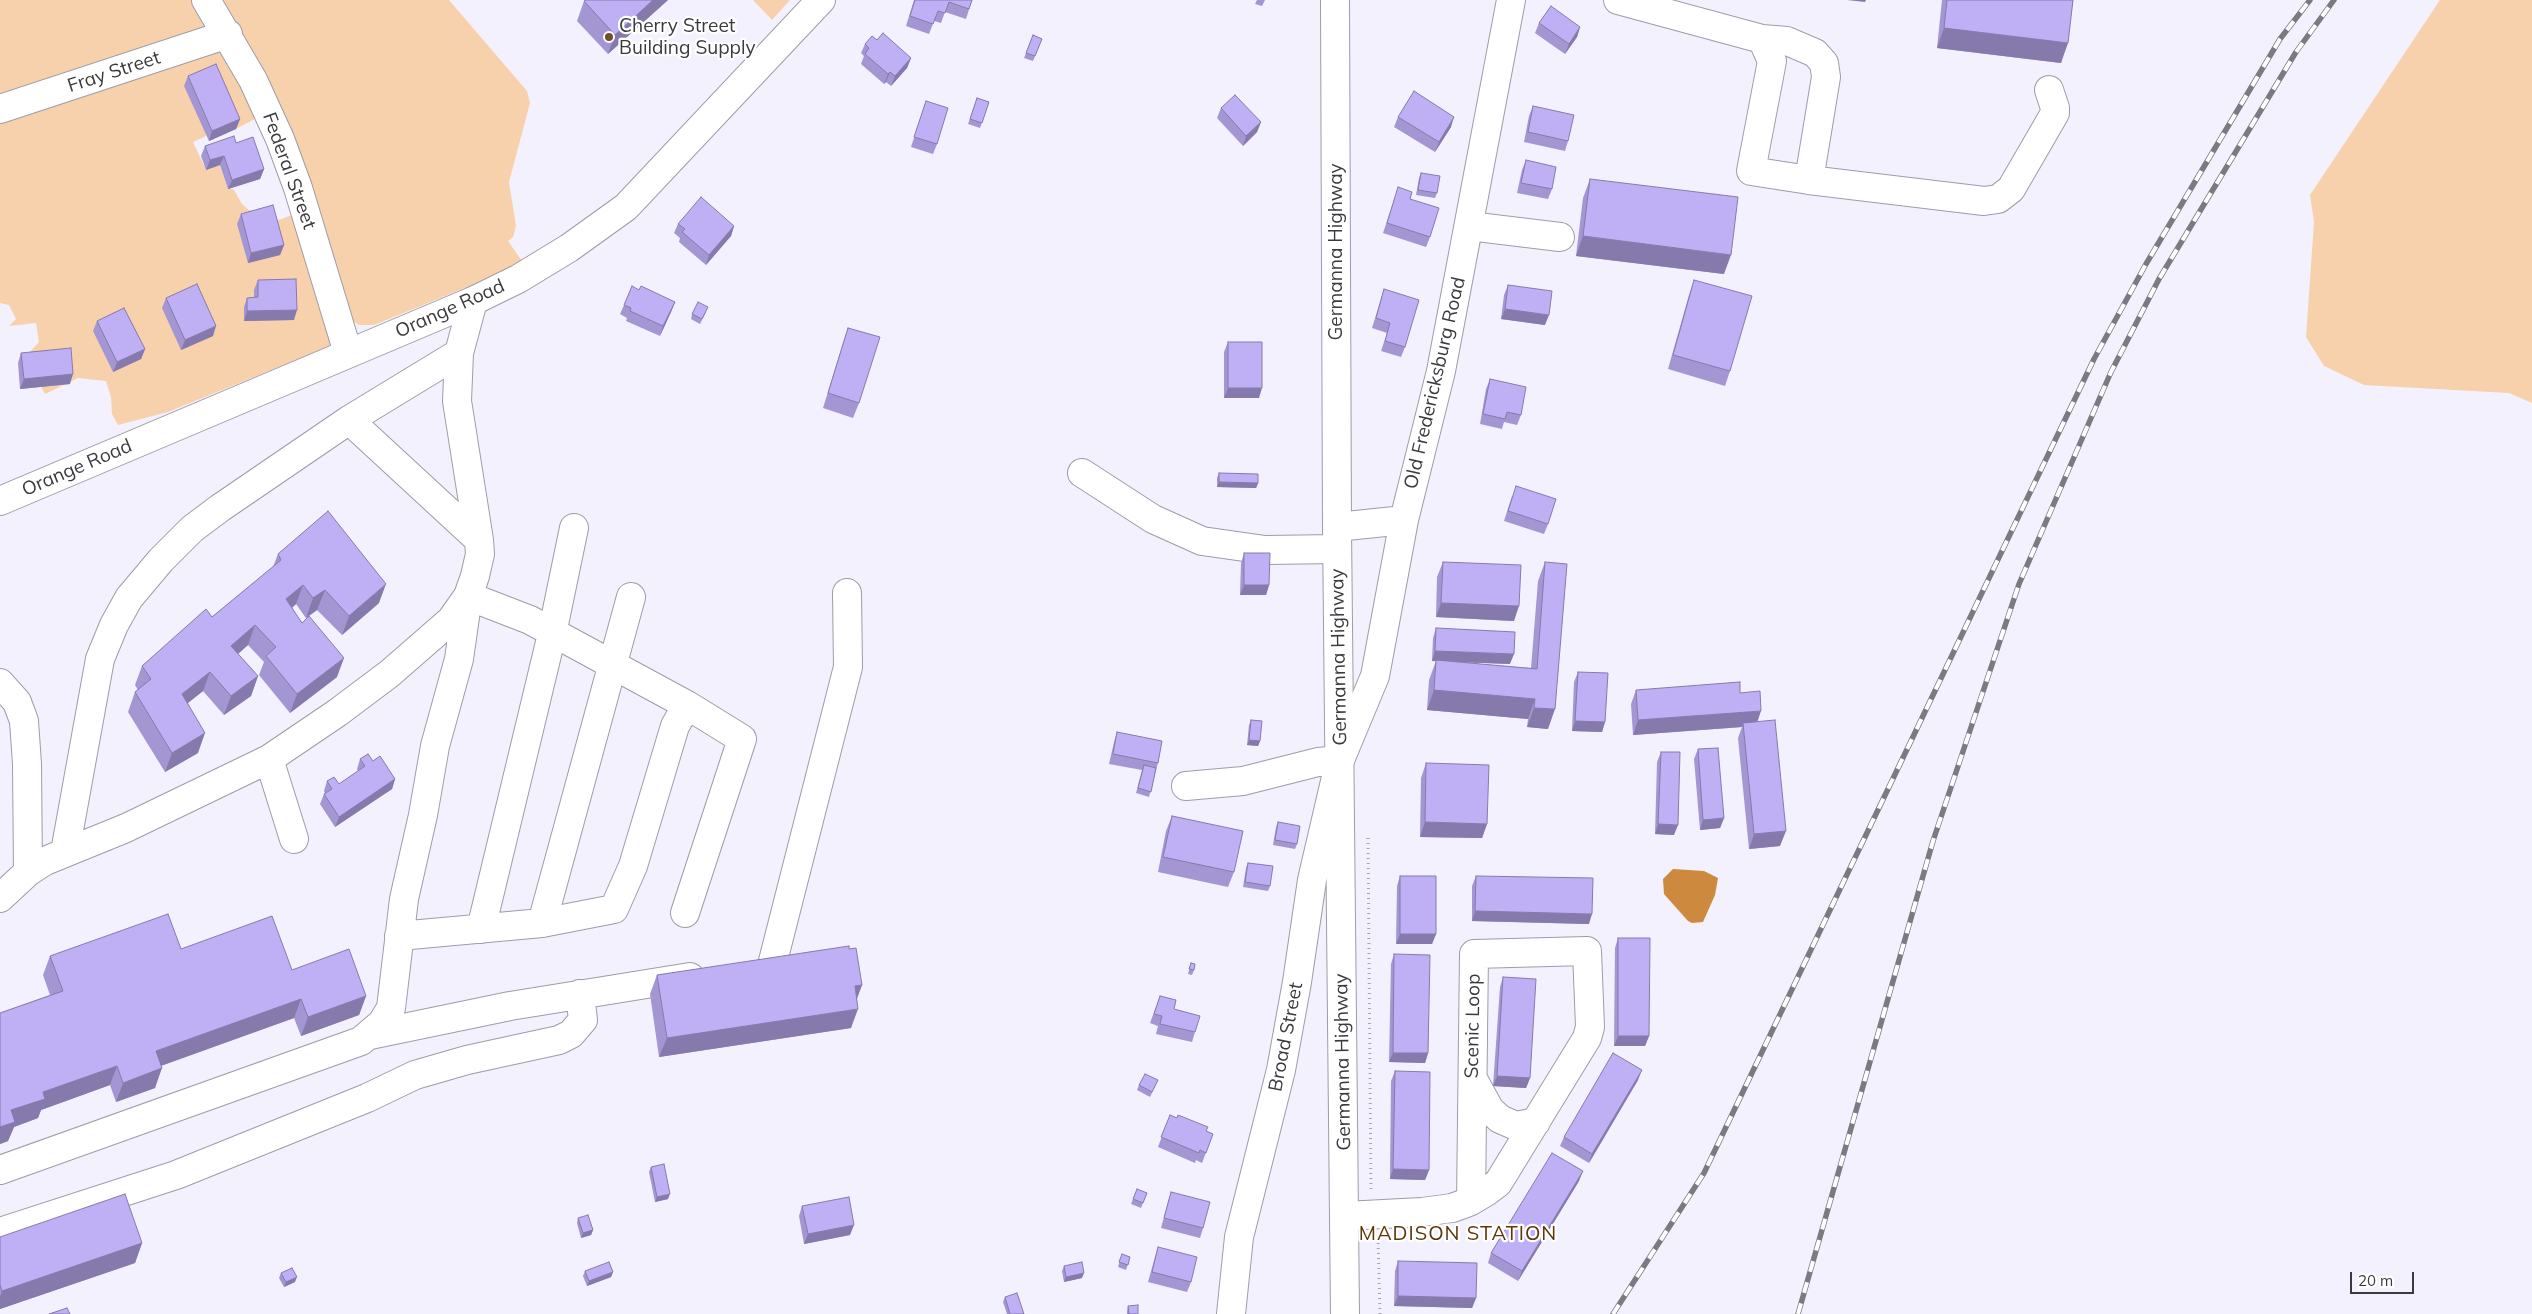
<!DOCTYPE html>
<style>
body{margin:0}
#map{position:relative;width:2532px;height:1314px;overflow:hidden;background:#f3f1fd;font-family:Mulish,sans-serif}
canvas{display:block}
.scale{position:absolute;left:2350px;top:1272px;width:64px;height:22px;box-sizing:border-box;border:2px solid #3a393e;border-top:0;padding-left:6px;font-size:15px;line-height:18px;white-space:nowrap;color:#3a393e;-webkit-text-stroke:4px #fff;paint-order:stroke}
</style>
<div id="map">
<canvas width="2532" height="1314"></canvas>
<div class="scale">20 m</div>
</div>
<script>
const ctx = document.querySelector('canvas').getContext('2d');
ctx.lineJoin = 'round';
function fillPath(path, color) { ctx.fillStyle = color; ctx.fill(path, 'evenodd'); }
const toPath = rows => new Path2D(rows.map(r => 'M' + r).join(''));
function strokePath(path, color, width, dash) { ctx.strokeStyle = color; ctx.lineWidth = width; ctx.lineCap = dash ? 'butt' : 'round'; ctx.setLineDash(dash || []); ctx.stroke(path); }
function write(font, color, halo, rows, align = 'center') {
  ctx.font = font + ' Mulish,sans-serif'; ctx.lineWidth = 4.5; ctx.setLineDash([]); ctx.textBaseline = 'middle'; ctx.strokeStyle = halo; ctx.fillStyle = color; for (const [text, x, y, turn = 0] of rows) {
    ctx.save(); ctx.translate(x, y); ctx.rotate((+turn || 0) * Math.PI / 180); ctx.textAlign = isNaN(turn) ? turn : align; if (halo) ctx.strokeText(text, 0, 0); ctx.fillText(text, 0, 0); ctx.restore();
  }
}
const green = toPath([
 [0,0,192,0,262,115,236,129,212,74,206,136,193,142,206,170,220,165,227,187,234,190,242,204,249,210,265,212,279,220,292,215,323,315,335,344,168,412,118,425,112,414,111,397,106,381,78,378,45,394,33,373,28,354,39,342,36,323,9,326,16,319,9,305,0,303],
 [219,0,449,0,527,91,530,103,509,182,516,226,513,237,508,241,522,261,477,283,374,325,359,325,353,321],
 [753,0,790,0,772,20],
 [2440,0,2532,0,2532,403,2509,393,2364,385,2324,366,2306,337,2314,222,2310,195]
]);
const water = toPath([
 [1673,869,1704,871,1718,878,1715,895,1703,922,1692,923,1688,921,1664,894,1663,879]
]);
const path = toPath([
 [1368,838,1371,1192],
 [1378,1238,1380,1314]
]);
const minor = toPath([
 [206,0,253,80,280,139,298,188,348,353],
 [1618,0,1762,39,1787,41,1815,53,1824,63,1826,77,1809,180,1751,171,1772,61,1762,39],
 [0,109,228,34],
 [1809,180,1984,201,1998,199,2011,189,2055,113,2055,108,2049,90],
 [1469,226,1560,237],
 [349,420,479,540],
 [1082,473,1153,519,1202,541,1265,550,1337,549],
 [1337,527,1404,520],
 [0,683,17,702,24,721,27,764,28,872,0,898],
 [269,759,294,839],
 [1186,786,1243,781,1318,762,1340,760],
 [65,852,100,659,114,625,129,598,161,560,192,529,220,508,349,420,459,353],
 [28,872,45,861,126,828,269,759,337,713,389,674,451,620,468,596,530,620,687,705,742,739,685,913],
 [542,923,631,597],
 [481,929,552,634,574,528],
 [399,936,542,923,614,909,633,866,675,726,687,705],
 [772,965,848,667,847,593],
 [370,1035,510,1006,690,977],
 [1473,1079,1490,1110,1500,1119,1516,1126,1536,1122],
 [0,1170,361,1041,382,1023,391,1008,404,899,423,815,435,746,459,659,468,596,475,576,480,554,479,540,457,401,459,353,473,301],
 [1345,1216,1422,1212,1452,1208,1466,1203,1471,1201,1486,1192,1498,1183,1587,1038,1590,1027,1587,951,1474,954,1471,1201],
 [0,1232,176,1175,367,1098,415,1075,467,1060,559,1040,571,1034,583,1020,580,994],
 [1231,1314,1239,1237,1281,1070,1297,982,1312,880,1340,760,1375,676,1404,520,1441,371,1511,0]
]);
const major = toPath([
 [1335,0,1337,527,1345,1314],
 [0,501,473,301,518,279,569,248,626,207,821,0]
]);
const rail = toPath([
 [1613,1314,1704,1173,2094,359,2146,264,2280,39,2310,0],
 [1798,1314,1933,841,2019,584,2111,372,2159,279,2296,52,2334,0]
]);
const wall = toPath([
 [668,0,608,54,577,21,584,1],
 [914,0,972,0,966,19,945,12,941,23,934,21,929,34,906,26],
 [1257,0,1265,0,1262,6,1255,4],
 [1942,0,2073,0,2061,63,1937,48],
 [1539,23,1580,27,1577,37,1565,54,1535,33],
 [1033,35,1042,39,1033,61,1024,58],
 [877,40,911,58,907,68,891,86,886,82,884,84,861,64,864,56,861,53,865,44],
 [188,76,240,119,236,129,209,141,184,86],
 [977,98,989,102,980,128,968,124],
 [926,101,937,144,933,154,911,147],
 [1533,106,1568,141,1565,151,1524,142,1529,116],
 [1221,108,1261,122,1257,132,1243,146,1217,118],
 [1398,117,1451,127,1435,152,1394,127],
 [236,143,264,169,260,179,228,189,220,165,206,170,201,156,205,146],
 [1526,160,1552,189,1548,199,1517,193,1522,170],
 [1421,173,1437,193,1435,198,1416,195,1419,178],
 [1590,179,1724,274,1576,256,1583,198],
 [1395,197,1410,199,1430,237,1426,247,1383,233],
 [241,214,284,245,280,255,248,263,237,224],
 [678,224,734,226,731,236,706,265,679,242,680,238,674,233],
 [258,280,294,320,244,321,244,307,247,298,254,297,254,290],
 [1694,280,1730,371,1725,386,1668,369,1689,295],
 [1508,285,1545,325,1501,319,1504,295],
 [1384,289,1405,347,1401,357,1381,351,1387,333,1372,328],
 [639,290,675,302,671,312,660,336,626,321,627,318,620,314,624,305],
 [166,298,213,336,181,350,162,308],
 [706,312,700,324,691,319,692,314],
 [97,321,145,349,141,359,113,372,93,331],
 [848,328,859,403,853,418,823,408,843,343],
 [1228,342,1259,398,1224,398,1224,352],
 [21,353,70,384,20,389,18,363],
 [1490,379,1521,415,1517,425,1504,422,1502,429,1480,424,1486,389],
 [1219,473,1258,483,1256,488,1217,487,1217,478],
 [1512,496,1548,524,1544,534,1504,521],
 [1244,553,1269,585,1266,595,1240,595,1241,563],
 [278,554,379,603,342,635,317,610,306,618,296,604,292,608,337,677,290,713,259,675,264,662,248,645,238,654,258,676,251,696,224,715,203,691,188,703,198,753,165,772,128,712,135,692,138,690,135,685,142,666,212,617,273,567],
 [1443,562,1514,621,1436,617,1437,577],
 [1545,562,1548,729,1527,727,1528,719,1427,710,1429,680,1436,661,1432,661,1433,638,1436,628,1510,664,1453,662,1531,668,1538,581],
 [1578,672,1605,722,1602,732,1572,731,1574,682],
 [1636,690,1740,693,1757,722,1780,846,1749,849,1738,738,1742,727,1633,735,1631,704],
 [1251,720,1260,741,1258,746,1247,745,1249,725],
 [1117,732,1158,763,1149,797,1136,793,1142,770,1109,764,1114,742],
 [1698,749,1724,818,1720,828,1700,830,1694,759],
 [1661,752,1674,835,1655,834,1657,762],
 [360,759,373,761,395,779,392,789,335,827,320,804,324,794,325,793,324,791,327,781,339,784,358,771,357,769],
 [1426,763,1487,824,1482,838,1420,837,1421,778],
 [1172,816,1234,872,1228,887,1158,872,1166,831],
 [1278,822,1297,844,1295,849,1273,845,1276,827],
 [1248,863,1270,886,1268,891,1243,887,1246,868],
 [1400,876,1436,934,1432,944,1396,944,1397,886],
 [1476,876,1589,924,1472,921,1472,886],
 [1618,938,1649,1036,1645,1046,1614,1046,1615,948],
 [181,949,292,970,366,996,359,1015,301,1036,294,1018,161,1066,155,1088,116,1102,110,1085,41,1110,38,1118,14,1127,8,1141,0,1144,0,1013,50,995,43,975,50,956],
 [849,949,862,985,857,998,851,1028,659,1057,650,994,657,975],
 [1394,954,1428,1053,1425,1063,1389,1062,1391,964],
 [1191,963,1194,970,1192,975,1188,974],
 [1503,977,1530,1078,1526,1088,1493,1086,1500,987],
 [1160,996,1195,1032,1192,1042,1156,1034,1158,1026,1150,1023],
 [1395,1071,1429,1170,1425,1180,1390,1179,1391,1081],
 [1158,1080,1150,1097,1137,1090,1139,1085],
 [1638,1080,1589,1163,1560,1146,1564,1137],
 [1170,1115,1213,1134,1202,1163,1196,1160,1195,1163,1158,1147],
 [651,1167,668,1199,655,1202,649,1172],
 [1579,1181,1518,1281,1488,1263,1491,1253],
 [1137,1189,1147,1193,1141,1208,1131,1204],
 [1171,1192,1203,1228,1200,1238,1161,1228,1168,1202],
 [802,1206,850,1235,804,1244,799,1216],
 [578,1218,593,1230,591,1235,581,1238,577,1223],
 [0,1237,142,1243,135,1263,0,1309],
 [1158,1247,1191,1282,1187,1292,1148,1282,1155,1257],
 [1122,1254,1130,1257,1126,1270,1118,1267],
 [1398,1261,1476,1298,1472,1308,1394,1306,1395,1271],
 [1064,1266,1082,1278,1064,1282,1062,1271],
 [585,1271,613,1272,611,1277,587,1286,583,1276],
 [281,1273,295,1282,284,1287,279,1278],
 [1005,1297,1024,1314,1007,1314,1003,1302],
 [1128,1306,1138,1314,1127,1314,1127,1311]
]);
const shadedWall = toPath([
 [653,0,668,0,608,54,615,35],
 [1847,0,1866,0,1865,2],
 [1580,27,1577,37,1565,54,1569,44],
 [1944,28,2068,43,2061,63,1937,48],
 [911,58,907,68,891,86,895,76],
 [890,72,886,82,884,84,888,74],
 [1454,117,1451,127,1435,152,1439,142],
 [240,119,236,129,209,141,212,131],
 [1261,122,1257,132,1243,146,1246,136],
 [224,156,220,165,206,170,210,160],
 [264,169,260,179,228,189,232,180],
 [734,226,731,236,706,265,709,255],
 [1583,236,1731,255,1724,274,1576,256],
 [284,245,280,255,248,263,251,253],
 [675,302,671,312,660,336,663,326],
 [1505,309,1549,315,1545,325,1501,319],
 [297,310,294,320,244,321,247,311],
 [216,326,213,336,181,350,185,340],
 [145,349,141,359,113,372,117,362],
 [73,374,70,384,20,389,24,379],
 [1228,388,1262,388,1259,398,1224,398],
 [1219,482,1258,483,1256,488,1217,487],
 [386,584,379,603,342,635,349,616],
 [303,585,296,604,279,619,286,599],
 [1244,585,1269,585,1266,595,1240,595],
 [325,590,317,610,306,618,313,598],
 [1441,603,1519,606,1514,621,1436,617],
 [255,625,248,645,224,666,231,646],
 [1435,651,1514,654,1510,664,1432,661],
 [344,658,337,677,290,713,297,694],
 [210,672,203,691,175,713,182,694],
 [258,676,251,696,224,715,231,696],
 [1434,690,1535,699,1528,719,1427,710],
 [1534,708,1555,709,1548,729,1527,727],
 [1761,711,1756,726,1743,723,1742,727,1633,735,1638,720],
 [1575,721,1605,722,1602,732,1572,731],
 [205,733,198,753,165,772,172,753],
 [1249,740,1260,741,1258,746,1247,745],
 [395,779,392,789,335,827,339,817],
 [1724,818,1720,828,1700,830,1703,820],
 [1425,822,1487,824,1482,838,1420,837],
 [1658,824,1678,825,1674,835,1655,834],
 [1786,831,1780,846,1749,849,1754,834],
 [1475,911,1592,914,1589,924,1472,921],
 [1400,934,1436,934,1432,944,1396,944],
 [862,985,855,1004,855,986],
 [366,996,359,1015,301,1036,308,1017],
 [301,999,294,1018,149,1070,156,1051],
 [858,1009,851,1028,659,1057,667,1038],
 [1618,1036,1649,1036,1645,1046,1614,1046],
 [1393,1053,1428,1053,1425,1063,1389,1062],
 [117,1066,110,1085,41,1110,38,1118,14,1127,8,1141,0,1144,0,1127,11,1110,43,1092],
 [162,1068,155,1088,116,1102,123,1083],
 [1642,1070,1638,1080,1589,1163,1592,1154],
 [1497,1076,1530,1078,1526,1088,1493,1086],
 [1393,1169,1429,1170,1425,1180,1390,1179],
 [1583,1171,1579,1181,1518,1281,1522,1271],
 [670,1194,668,1199,655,1202,657,1197],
 [854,1225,850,1235,804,1244,808,1234],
 [593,1230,591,1235,581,1238,583,1233],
 [142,1243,135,1263,0,1309,0,1297,2,1291],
 [613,1272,611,1277,587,1286,589,1281],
 [1084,1273,1082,1278,1064,1282,1066,1277],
 [297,1277,295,1282,284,1287,286,1282],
 [1398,1296,1476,1298,1472,1308,1394,1306]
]);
const building = toPath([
 [586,0,653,0,615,35,584,1,586,0],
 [915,0,972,0,969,9,949,2,945,13,938,11,933,24,910,16,915,0],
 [1947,0,2073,0,2068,43,1944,28,1947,0],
 [1551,6,1580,27,1569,44,1539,23,1551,6],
 [883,33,911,58,895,76,890,72,888,74,865,54,869,48,865,44,872,36,877,40,883,33],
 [1033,35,1042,39,1035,56,1026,53,1033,35],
 [216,64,240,119,212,131,188,76,216,64],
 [1414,91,1454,117,1439,142,1398,117,1414,91],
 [1235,95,1261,122,1246,136,1221,108,1235,95],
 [977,98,989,102,982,123,970,119,977,98],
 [926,101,948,108,937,144,914,137,926,101],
 [1533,106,1574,115,1568,141,1528,132,1533,106],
 [234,136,236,143,253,137,264,169,232,180,224,156,210,160,205,146,234,136],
 [1526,160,1556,167,1552,189,1521,183,1526,160],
 [1421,173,1440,176,1437,193,1418,190,1421,173],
 [1590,179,1738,197,1731,255,1583,236,1590,179],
 [1398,187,1412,192,1410,199,1439,208,1430,237,1387,223,1398,187],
 [701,197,734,226,709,255,682,232,685,229,678,224,701,197],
 [273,205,284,245,251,253,241,214,273,205],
 [296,279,297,310,247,311,247,298,258,297,258,280,296,279],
 [1694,280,1752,296,1730,371,1673,355,1694,280],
 [197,284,216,326,185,340,166,298,197,284],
 [1508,285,1552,291,1549,315,1505,309,1508,285],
 [632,286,639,290,641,286,675,302,663,326,630,311,631,308,624,305,632,286],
 [1384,289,1419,300,1405,347,1385,341,1390,323,1376,318,1384,289],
 [698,302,708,307,702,319,692,314,698,302],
 [124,308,145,349,117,362,97,321,124,308],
 [848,328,880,337,859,403,828,393,848,328],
 [1228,342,1262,342,1262,388,1228,388,1228,342],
 [71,348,73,374,24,379,21,353,71,348],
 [1490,379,1526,387,1521,415,1507,412,1505,419,1483,414,1490,379],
 [1219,473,1258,474,1258,483,1219,482,1219,473],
 [1516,486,1556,499,1548,524,1508,511,1516,486],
 [328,511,386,584,349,616,325,590,313,598,303,585,286,599,302,623,309,616,344,658,297,694,266,656,276,647,255,625,231,646,258,676,231,696,210,672,182,694,205,733,172,753,135,692,151,679,142,666,206,609,212,617,281,560,278,554,328,511],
 [1244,553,1270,553,1269,585,1244,585,1244,553],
 [1443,562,1521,565,1519,606,1441,603,1443,562],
 [1545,562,1567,564,1555,709,1534,708,1535,699,1434,690,1436,660,1537,669,1545,562],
 [1436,628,1515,632,1514,654,1435,651,1436,628],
 [1578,672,1608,673,1605,722,1575,721,1578,672],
 [1740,682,1740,693,1760,691,1761,711,1638,720,1636,690,1740,682],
 [1251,720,1262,721,1260,741,1249,740,1251,720],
 [1775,720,1786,831,1754,834,1743,723,1775,720],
 [1117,732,1162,741,1158,763,1113,754,1117,732],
 [1718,748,1724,818,1703,820,1698,749,1718,748],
 [1661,752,1680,752,1678,825,1658,824,1661,752],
 [368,754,373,761,380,756,395,779,339,817,324,794,332,789,327,781,334,777,339,784,365,766,360,759,368,754],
 [1426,763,1489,765,1487,824,1425,822,1426,763],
 [1144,765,1156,768,1151,792,1138,788,1144,765],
 [1172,816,1243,831,1234,872,1163,857,1172,816],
 [1278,822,1300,826,1297,844,1275,840,1278,822],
 [1248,863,1273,866,1270,886,1245,882,1248,863],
 [1400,876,1436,876,1436,934,1400,934,1400,876],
 [1476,876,1593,878,1592,914,1475,911,1476,876],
 [168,914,181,949,272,916,292,970,349,949,366,996,308,1017,301,999,156,1051,162,1068,123,1083,117,1066,43,1092,45,1099,11,1110,15,1122,0,1127,0,1013,63,991,50,956,168,914],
 [1618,938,1650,938,1649,1036,1618,1036,1618,938],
 [849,946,849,949,856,948,862,985,855,986,858,1009,667,1038,657,975,849,946],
 [1394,954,1430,955,1428,1053,1393,1053,1394,954],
 [1191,963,1195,964,1194,970,1189,969,1191,963],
 [1503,977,1536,979,1530,1078,1497,1076,1503,977],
 [1160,996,1176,1000,1174,1009,1200,1016,1195,1032,1160,1024,1162,1016,1154,1014,1160,996],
 [1613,1053,1642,1070,1592,1154,1564,1137,1613,1053],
 [1395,1071,1430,1072,1429,1170,1393,1169,1395,1071],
 [1145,1074,1158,1080,1152,1092,1139,1085,1145,1074],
 [1170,1115,1177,1118,1178,1115,1208,1127,1206,1131,1213,1134,1206,1153,1200,1150,1199,1153,1161,1137,1170,1115],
 [1552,1153,1583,1171,1522,1271,1491,1253,1552,1153],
 [664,1164,670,1194,657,1197,651,1167,664,1164],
 [1137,1189,1147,1193,1143,1203,1133,1199,1137,1189],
 [1171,1192,1210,1202,1203,1228,1164,1218,1171,1192],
 [125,1194,142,1243,2,1291,0,1285,0,1237,125,1194],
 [849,1197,854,1225,808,1234,802,1206,849,1197],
 [588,1215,593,1230,583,1233,578,1218,588,1215],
 [1158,1247,1197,1257,1191,1282,1152,1272,1158,1247],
 [1122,1254,1130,1257,1128,1265,1119,1262,1122,1254],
 [1398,1261,1477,1263,1476,1298,1398,1296,1398,1261],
 [609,1262,613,1272,589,1281,585,1271,609,1262],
 [1082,1262,1084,1273,1066,1277,1064,1266,1082,1262],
 [292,1268,297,1277,286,1282,281,1273,292,1268],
 [1017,1293,1024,1314,1010,1314,1005,1297,1017,1293],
 [1138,1305,1138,1314,1129,1314,1128,1306,1138,1305],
 [67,1308,70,1314,49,1314,67,1308]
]);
const markers = [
 [609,37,5,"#734f29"]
];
const poiNames = [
 ["Cherry Street",619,26],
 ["Building Supply",619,48]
];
const streetNames = [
 ["Fray Street",114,72,-18],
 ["Federal Street",289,171,70],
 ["Germanna Highway",1336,252,-90],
 ["Orange Road",450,309,-24],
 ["Old Fredericksburg Road",1435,383,-77],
 ["Orange Road",77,468,-23],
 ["Germanna Highway",1339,657,-91],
 ["Scenic Loop",1473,1026,-89],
 ["Broad Street",1286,1037,-79],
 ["Germanna Highway",1343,1062,-91]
];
const neighbourhoodNames = [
 ["MADISON STATION",1458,1234]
];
fillPath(green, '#f7d1ab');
fillPath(water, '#cd893d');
strokePath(minor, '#9e9ca7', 30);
strokePath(major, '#9e9ca7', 30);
strokePath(path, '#a6a5ae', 3, [1, 4]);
strokePath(minor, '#fff', 28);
strokePath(major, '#fff', 28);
strokePath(rail, '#7b7a82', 5.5);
strokePath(rail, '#fff', 4, [11]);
fillPath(wall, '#a496d3');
fillPath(shadedWall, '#867aac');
fillPath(building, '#bfaff5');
strokePath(building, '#867aac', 1);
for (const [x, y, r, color] of markers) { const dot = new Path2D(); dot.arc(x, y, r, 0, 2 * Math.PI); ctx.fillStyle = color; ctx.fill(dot); strokePath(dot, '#fff', 2); }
write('19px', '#3a393e', '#fff', poiNames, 'left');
write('19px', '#3a393e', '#fff', streetNames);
ctx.letterSpacing = '1px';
write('20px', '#5d3706', '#fff', neighbourhoodNames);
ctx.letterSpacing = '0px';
</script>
